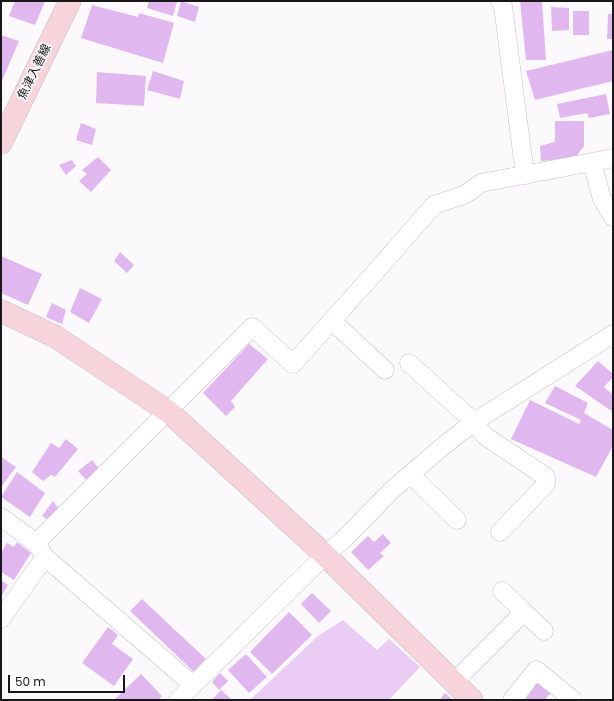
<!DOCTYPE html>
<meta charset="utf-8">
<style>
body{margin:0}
#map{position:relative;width:614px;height:701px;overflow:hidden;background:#fcf9fd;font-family:Poppins,sans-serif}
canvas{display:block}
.frame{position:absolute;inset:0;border:2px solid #181719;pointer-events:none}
.scale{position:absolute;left:8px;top:675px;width:117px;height:18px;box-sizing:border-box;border:2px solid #181719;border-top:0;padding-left:5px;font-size:12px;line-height:14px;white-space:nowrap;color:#181719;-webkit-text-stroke:3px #fcf9fd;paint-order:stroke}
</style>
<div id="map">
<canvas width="614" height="701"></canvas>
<div class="frame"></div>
<div class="scale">50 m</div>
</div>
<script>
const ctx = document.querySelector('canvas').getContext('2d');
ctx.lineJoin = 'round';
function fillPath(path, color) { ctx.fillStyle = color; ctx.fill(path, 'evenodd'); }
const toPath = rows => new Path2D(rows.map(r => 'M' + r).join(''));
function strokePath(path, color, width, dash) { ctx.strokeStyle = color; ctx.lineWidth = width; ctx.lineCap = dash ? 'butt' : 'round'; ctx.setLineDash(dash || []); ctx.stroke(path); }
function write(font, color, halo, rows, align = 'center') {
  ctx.font = font + ' Poppins,"Noto Sans JP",sans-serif'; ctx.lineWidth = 3.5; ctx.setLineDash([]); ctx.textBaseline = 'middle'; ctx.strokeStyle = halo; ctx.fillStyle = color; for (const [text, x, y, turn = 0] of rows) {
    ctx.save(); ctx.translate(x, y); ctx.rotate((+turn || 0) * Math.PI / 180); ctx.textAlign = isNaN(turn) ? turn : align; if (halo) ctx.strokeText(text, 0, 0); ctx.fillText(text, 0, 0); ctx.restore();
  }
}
const green = toPath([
 [343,620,377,650,389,639,420,667,389,700,251,699,318,636]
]);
const building = toPath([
 [15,1,45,1,35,25,9,16],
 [149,1,172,1,177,2,173,16,147,8],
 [181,1,199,7,195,22,177,16],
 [520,1,542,1,546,60,526,60],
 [92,5,138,17,139,13,174,23,163,63,81,38],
 [551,7,569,8,569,30,552,31],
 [573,11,589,11,589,35,573,35],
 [608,14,613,14,613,39,607,39],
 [1,35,19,41,1,83],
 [613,50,613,81,535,100,526,71],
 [153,71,184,81,180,99,147,90],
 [97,72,146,76,144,106,96,103],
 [606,94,610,114,589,118,587,113,560,118,557,104],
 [555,121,584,121,584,146,575,158,541,161,540,146,555,142],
 [81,123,96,129,92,145,76,140],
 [98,157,111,170,91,192,79,181,87,174,82,170],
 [72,160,76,166,66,175,59,165],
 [120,252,134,265,127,273,114,261],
 [1,256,42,274,28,305,1,293],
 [80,288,102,299,89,323,70,312],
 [52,303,66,310,62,324,46,317],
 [249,344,268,359,231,401,235,407,226,416,203,393],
 [598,361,613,374,613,377,604,387,613,395,613,412,575,386],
 [555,386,588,403,584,413,613,430,613,446,596,477,511,439,530,400,579,424,581,420,545,403],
 [66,439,78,449,55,477,51,475,43,481,32,472,51,443,59,448],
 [1,457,16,467,1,487],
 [92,460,100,470,87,481,78,471],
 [17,472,45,493,30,517,1,497],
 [53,501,58,508,47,519,42,516],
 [383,534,391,543,380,553,384,556,368,570,351,552,368,536,374,542],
 [17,542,31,553,14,580,1,572,1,553,7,543,14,547],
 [1,580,8,585,1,597],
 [312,593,331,611,319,623,301,604],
 [142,599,206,659,194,672,130,611],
 [289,612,312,635,272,674,250,652],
 [108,627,118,635,112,644,133,659,114,686,82,663],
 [246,654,267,677,249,693,228,670],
 [220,673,228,681,219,690,212,682],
 [141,674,162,696,159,700,114,700],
 [538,681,552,691,545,700,525,700],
 [221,690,232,700,212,700],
 [445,693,453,700,443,700,441,698]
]);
const street = toPath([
 [500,1,503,6,525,175],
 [592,162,602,199,613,217],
 [332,321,385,370],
 [409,363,474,422,485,436,546,477,546,484,500,532],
 [410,474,457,520],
 [1,517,36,543,45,557,193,685],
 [36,543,252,327,293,364,378,269,434,205,466,194,481,183,613,158],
 [524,612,544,631],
 [1,619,45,557],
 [454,682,524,612,502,591],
 [178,700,325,555,342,541,393,489,442,447,474,422,613,334],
 [512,700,536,670,573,700]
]);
const secondary = toPath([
 [1,143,70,1],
 [1,311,56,337,169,412,325,555,472,700]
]);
const streetNames = [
 ["魚津入善線",35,72,-64]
];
fillPath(green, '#eaccf5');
fillPath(building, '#e0b7ef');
strokePath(street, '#c3c0c5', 19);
strokePath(secondary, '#c3c0c5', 23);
strokePath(street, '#fff', 18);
strokePath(secondary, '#f7d3db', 22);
write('12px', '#181719', '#fcf9fd', streetNames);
</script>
